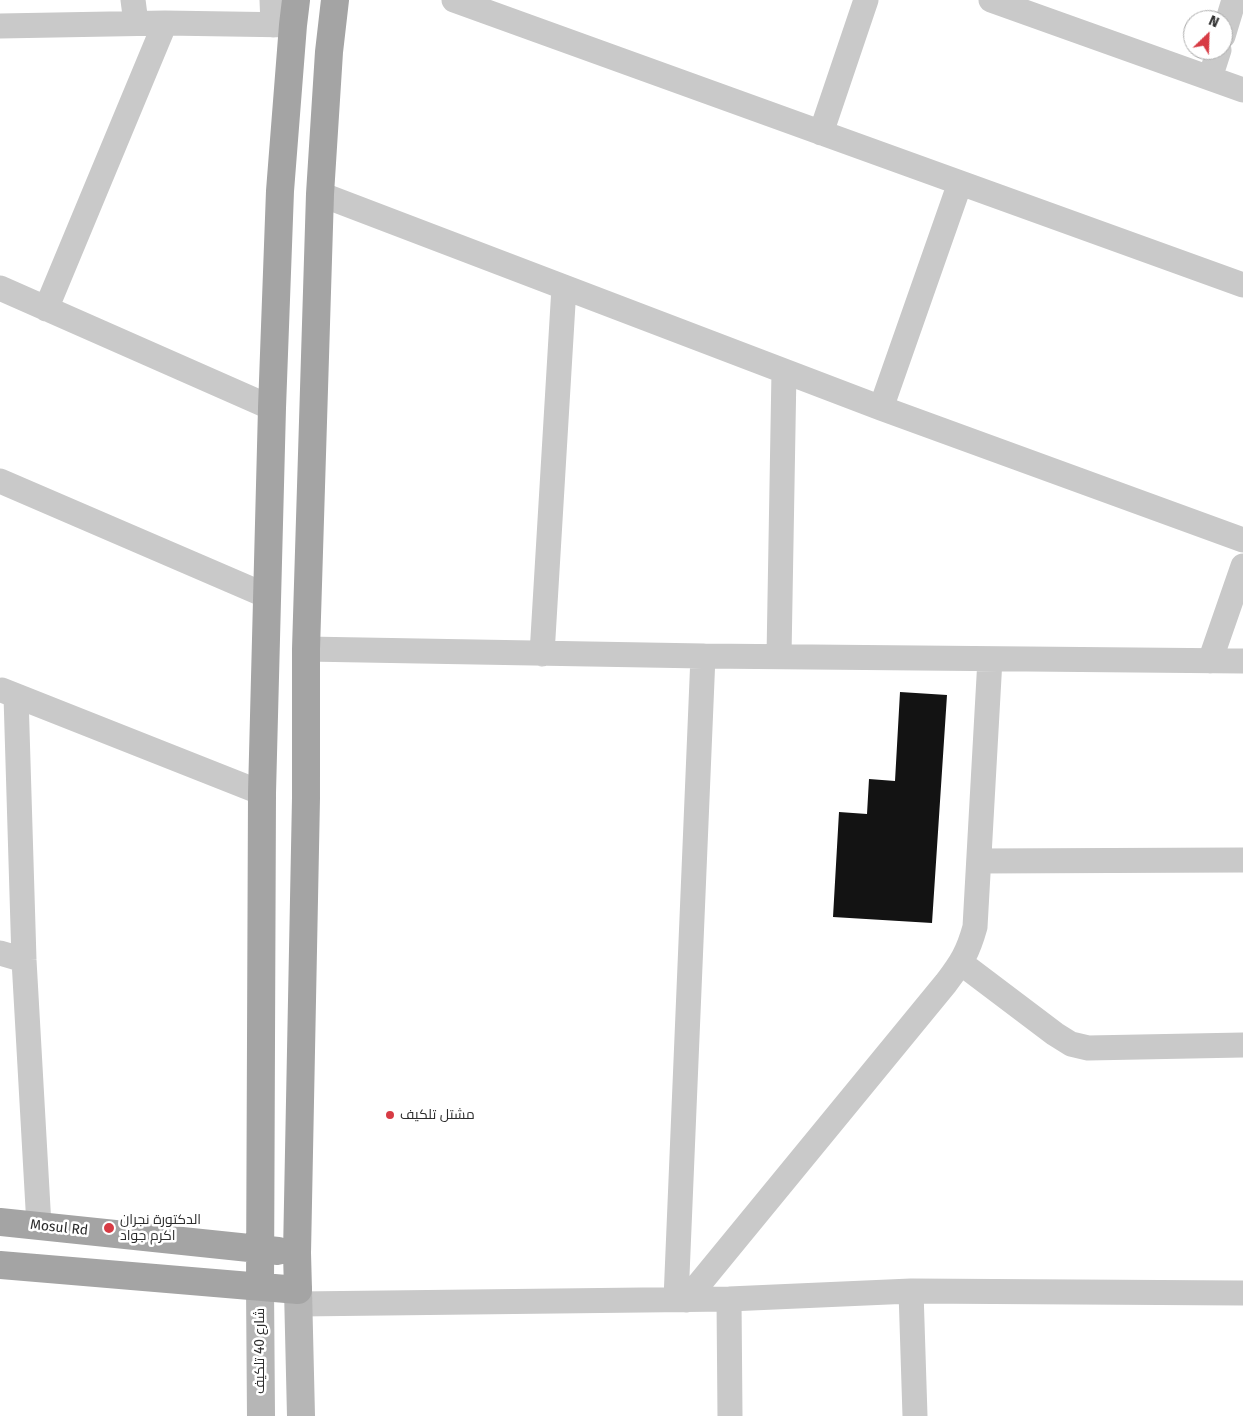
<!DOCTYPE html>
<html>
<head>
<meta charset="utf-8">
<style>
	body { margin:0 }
	#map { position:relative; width:1243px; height:1416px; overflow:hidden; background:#fff; font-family:"Fira Sans",sans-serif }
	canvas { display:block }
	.north { position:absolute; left:1183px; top:10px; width:50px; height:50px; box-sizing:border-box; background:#fff; border:1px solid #ababab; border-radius:50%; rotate:24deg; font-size:14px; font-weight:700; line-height:20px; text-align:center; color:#2c2c2c }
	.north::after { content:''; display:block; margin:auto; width:18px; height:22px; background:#d73b44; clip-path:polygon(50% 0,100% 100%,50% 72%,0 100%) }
</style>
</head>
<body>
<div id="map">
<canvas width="1243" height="1416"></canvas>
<div class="north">N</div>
</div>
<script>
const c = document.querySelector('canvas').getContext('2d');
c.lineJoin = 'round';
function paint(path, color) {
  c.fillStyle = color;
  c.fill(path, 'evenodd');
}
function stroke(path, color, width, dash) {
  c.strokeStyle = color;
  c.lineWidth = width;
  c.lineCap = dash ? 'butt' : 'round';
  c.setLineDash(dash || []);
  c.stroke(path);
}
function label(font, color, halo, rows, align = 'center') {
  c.font = font + ' "Fira Sans",Cairo,sans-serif';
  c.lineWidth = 5;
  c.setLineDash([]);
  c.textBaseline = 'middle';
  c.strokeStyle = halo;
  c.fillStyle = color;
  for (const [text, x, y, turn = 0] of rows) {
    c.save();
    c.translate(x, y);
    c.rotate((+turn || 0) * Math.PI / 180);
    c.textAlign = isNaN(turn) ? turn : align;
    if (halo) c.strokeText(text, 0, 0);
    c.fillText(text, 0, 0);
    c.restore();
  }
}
const building = new Path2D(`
	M900,692l47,3 -15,228 -99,-6 6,-105 28,2 2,-35 26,2z`);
const street = new Path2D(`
	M133,0l3,23
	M272,0l1,25
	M454,0l789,285
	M991,0l252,90
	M0,26l165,-3 128,2
	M1223,36l11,-36
	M1210,78l9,-28
	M821,133l45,-133
	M320,194l561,214 362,132
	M0,288l272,120
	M46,309l119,-286
	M881,408l79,-225
	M0,481l267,115
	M306,649l397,7 540,5
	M542,654l22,-367
	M779,656l5,-285
	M1210,661l33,-95
	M2,690l260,103
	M16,696l8,264 15,266
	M979,861l264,-1
	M0,953l24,7
	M961,963l94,71 16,10 17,4 155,-3
	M911,1291l4,125
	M676,1299l27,-643
	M729,1299l1,117
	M686,1300l260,-317c16,-21 22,-31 29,-56l15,-268
	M299,1304l430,-5 182,-8 332,2`);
const secondary = new Path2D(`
	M260,1287l1,129
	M298,1290l3,126`);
const primary = new Path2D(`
	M0,1222l278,29
	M0,1265l298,25 -1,-37 9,-455v-149l14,-455 9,-142 6,-52
	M260,1287l2,-494 10,-385 8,-217 13,-166 3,-25`);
const markers = [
	[390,1115,5,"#d73b44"],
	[109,1228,6,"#d73b44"]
];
const poiNames = [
	["مشتل تلكيف",400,1115],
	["الدكتورة نجران",120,1220],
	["اكرم جواد",120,1236]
];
const streetNames = [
	["Mosul Rd",59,1228,6],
	["شارع 40 تلكيف",260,1351,-90]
];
paint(building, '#131313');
stroke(street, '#c9c9c9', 25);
stroke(secondary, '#b6b6b6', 28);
stroke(primary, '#a4a4a4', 28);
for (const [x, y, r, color] of markers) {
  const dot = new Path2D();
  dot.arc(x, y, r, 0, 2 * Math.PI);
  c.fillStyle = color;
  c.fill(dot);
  stroke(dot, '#fff', 2);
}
label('14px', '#2c2c2c', '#fff', poiNames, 'left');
label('14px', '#2c2c2c', '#fff', streetNames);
</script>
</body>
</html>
